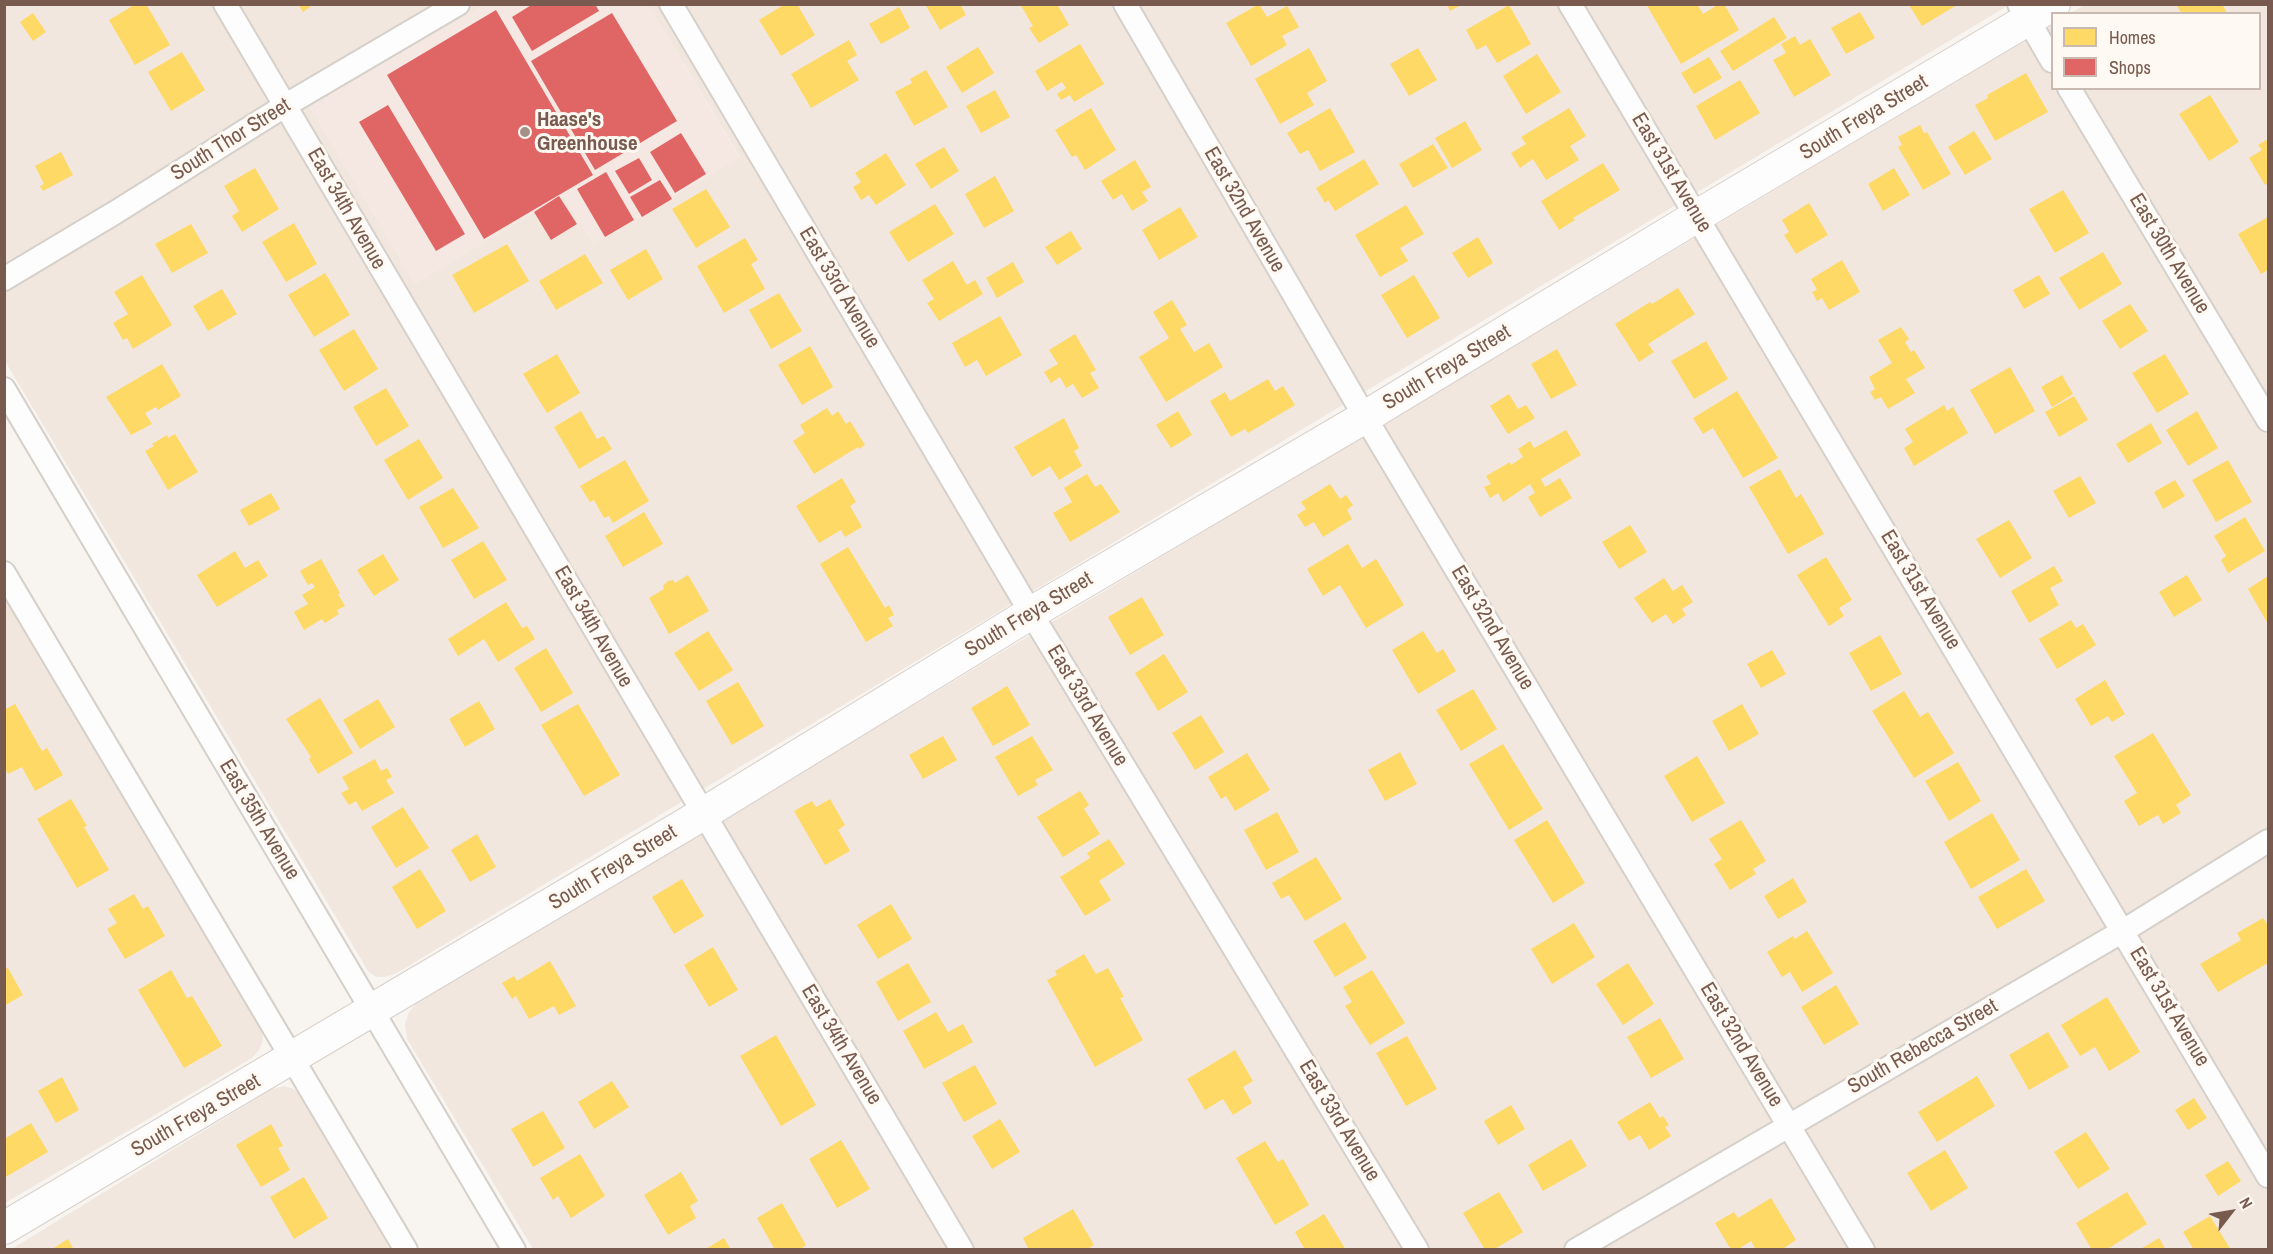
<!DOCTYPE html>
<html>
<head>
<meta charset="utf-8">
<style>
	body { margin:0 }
	#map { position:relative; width:2273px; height:1254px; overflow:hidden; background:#f8f4f0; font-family:"Archivo Narrow",sans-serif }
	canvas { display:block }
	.frame { position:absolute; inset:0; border:6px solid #785b4e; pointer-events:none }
	.legend { position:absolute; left:2051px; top:12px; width:210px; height:78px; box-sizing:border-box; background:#fff9f3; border:2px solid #c9bab1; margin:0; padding:8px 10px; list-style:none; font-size:18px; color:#785b4e }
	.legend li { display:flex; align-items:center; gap:12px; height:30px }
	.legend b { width:30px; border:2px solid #c9bab1 }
	.north { position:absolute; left:2201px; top:1182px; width:60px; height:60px; -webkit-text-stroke:4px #fff9f3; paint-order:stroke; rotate:59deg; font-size:16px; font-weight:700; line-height:24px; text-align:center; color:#785b4e }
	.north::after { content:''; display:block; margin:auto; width:21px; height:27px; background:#785b4e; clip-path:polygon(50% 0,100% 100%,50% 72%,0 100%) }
</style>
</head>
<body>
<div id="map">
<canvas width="2273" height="1254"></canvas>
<div class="frame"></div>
<ul class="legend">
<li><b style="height:16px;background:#ffd966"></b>Homes</li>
<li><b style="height:16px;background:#e06666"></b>Shops</li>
</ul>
<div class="north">N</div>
</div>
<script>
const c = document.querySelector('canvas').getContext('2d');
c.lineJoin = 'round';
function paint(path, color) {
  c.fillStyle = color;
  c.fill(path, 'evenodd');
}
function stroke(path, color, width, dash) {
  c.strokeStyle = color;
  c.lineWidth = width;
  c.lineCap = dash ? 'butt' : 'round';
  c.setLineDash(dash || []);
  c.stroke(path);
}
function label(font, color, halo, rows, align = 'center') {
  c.font = font + ' "Archivo Narrow",sans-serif';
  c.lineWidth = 6;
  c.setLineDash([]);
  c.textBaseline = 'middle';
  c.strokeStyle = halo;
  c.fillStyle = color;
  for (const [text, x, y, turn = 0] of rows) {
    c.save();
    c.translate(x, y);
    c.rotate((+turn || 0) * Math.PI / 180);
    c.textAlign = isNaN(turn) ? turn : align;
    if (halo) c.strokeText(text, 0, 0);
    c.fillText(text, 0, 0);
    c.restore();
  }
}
const residential = new Path2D(`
	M4,5h481l-175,102 105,176 148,-88 30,49 147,-87 -92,-152h1361l-1614,969 -11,3h-8l-8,-6 -363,-610z
	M2085,5h183v1244h-1735l-126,-210 -2,-15 4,-12 8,-10 1635,-978v64h208v-74l-190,-1z
	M4,596l253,424 5,11 1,9 -4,10 -7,8 -247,145z
	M284,1086l10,3 8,7 92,154h-384l262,-161z`);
const commercial = new Path2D(`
	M485,5h163l92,153 -147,87 -30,-50 -148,88 -105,-176z`);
const homes = new Path2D(`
	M136,4h10l24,41 -35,20 -26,-45z
	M298,4h16l-11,8z
	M785,4h12l18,31 -34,21 -22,-36z
	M925,4h35l6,11 -26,15z
	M1020,4h37l12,21 -30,18 -10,-15 4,-2z
	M1259,4l8,13 20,-11 12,21 -17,9 5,9 -36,21 -25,-43z
	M1447,4h16l-13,7z
	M1646,4l44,2 7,-2 6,10 16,-10h5l15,26 -58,34z
	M2180,4h42l5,9 -45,1 -5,-8z
	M1509,5l22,39 -34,19 -11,-18 -9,5 -11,-20z
	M1909,5h48l-35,21z
	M899,7l11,21 -29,16 -12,-20z
	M1860,12l15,26 -29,16 -15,-26z
	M33,13l13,19 -13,9 -13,-19z
	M1774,17l13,21 -54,33 -13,-20z
	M1795,36l5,9 10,-6 21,36 -37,22 -21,-37 13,-7 -5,-9z
	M849,40l8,15 -10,6 12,19 -48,28 -20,-34z
	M1080,44l24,40 -30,18 -4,-7 -9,5 -4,-6 9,-6 -4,-6 -15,9 -12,-20z
	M978,47l16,26 -32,20 -16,-26z
	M1309,48l18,33 -20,12 7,12 -34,19 -25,-45z
	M1418,48l19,32 -28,16 -19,-32z
	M182,52l23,38 -34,21 -23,-39z
	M1537,54l24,38 -35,22 -23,-38z
	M1709,57l13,21 -28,16 -13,-21z
	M926,70l22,37 -34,19 -19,-34 17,-9 -2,-4z
	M2026,73l22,39 -53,29 -20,-36 13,-7 -1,-3z
	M1740,80l20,33 -45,27 -19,-34z
	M995,90l15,27 -29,16 -15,-27z
	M2210,95l29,47 -30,19 -30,-47z
	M1091,108l25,42 -31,20 -9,-15 -4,2 -17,-27z
	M1330,108l25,44 -35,19 -12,-21 -8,4 -13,-21z
	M1569,108l17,28 -16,10 9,14 -33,20 -13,-21 -13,9 -9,-15 15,-9 -5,-7z
	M1465,121l17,29 -30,18 -17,-30z
	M1920,125l4,8 3,-1 24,42 -28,16 -25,-43 4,-2 -4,-8z
	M1974,131l18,28 -27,16 -17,-28z
	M2268,139v44l-3,2 -16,-27 13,-8 -4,-5z
	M1433,144l15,24 -35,20 -14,-24z
	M944,147l15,24 -28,18 -16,-25z
	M61,152l12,23 -30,16 -3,-5 4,-2 -9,-18z
	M886,153l20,32 -30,20 -7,-10 -8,5 -8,-13 8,-5 -6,-9z
	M1364,159l15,25 -44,27 -7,-11 -3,3 -9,-15z
	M1135,160l16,27 -9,5 6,9 -16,10 -10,-17 -9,6 -12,-19z
	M1603,163l17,27 -47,28 2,2 -16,10 -18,-29z
	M255,168l24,41 -37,23 -10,-16 7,-5 -15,-25z
	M1894,168l16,27 -27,16 -15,-27z
	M995,176l19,35 -30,17 -19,-34z
	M706,189l24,38 -34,21 -24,-39z
	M2063,190l26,43 -34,20 -26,-44z
	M1809,203l19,32 -32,19 -12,-19 5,-3 -7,-12z
	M935,204l19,30 -46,28 -19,-30z
	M1406,205l18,29 -24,14 8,13 -28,16 -25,-42z
	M1180,207l18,30 -39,23 -17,-30z
	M2268,217v53l-7,4 -23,-40z
	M294,223l23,41 -31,18 -24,-40z
	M191,224l17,29 -36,20 -17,-29z
	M1071,231l11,18 -25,16 -12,-18z
	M1478,237l15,26 -25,15 -16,-25z
	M745,238l13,22 -7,4 14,25 -41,24 -27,-47z
	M507,244l22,37 -55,32 -22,-38z
	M646,249l17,30 -35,21 -18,-30z
	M2103,252l19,32 -43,26 -20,-32z
	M585,254l18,29 -47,27 -17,-29z
	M1842,260l18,32 -31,18 -7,-12 -5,3 -5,-9 5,-2 -6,-11z
	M953,261l14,24 8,-5 8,14 -44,27 -12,-18 7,-4 -12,-19z
	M1013,262l11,20 -27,16 -11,-20z
	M325,273l25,42 -36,22 -26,-42z
	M142,275l30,50 -39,24 -6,-11 -4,2 -10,-17 15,-9 -14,-22z
	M1414,275l26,43 -33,20 -26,-43z
	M2039,275l11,19 -26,15 -11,-19z
	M1678,288l17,26 -47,30 6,8 -15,10 -24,-38 35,-22 2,2z
	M222,289l15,25 -29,17 -15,-25z
	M779,293l23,38 -31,18 -22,-39z
	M1172,300l15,25 -7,4 14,23 15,-9 14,24 -57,35 -27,-45 30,-19 -16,-26z
	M2130,304l18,27 -28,18 -18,-28z
	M1000,316l22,39 -36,21 -9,-16 -12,7 -13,-24z
	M1901,327l8,12 -4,3 6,10 3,-2 11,18 -19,11 9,14 -27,16 -7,-12 -6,3 -5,-8 5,-3 -6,-12 23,-14 -14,-23z
	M354,329l24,40 -34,22 -25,-41z
	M1075,334l21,36 -6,3 9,15 -17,10 -9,-14 -7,4 -6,-11 -9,6 -7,-11 14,-8 -9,-14z
	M1706,341l22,38 -34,20 -23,-38z
	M810,346l23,41 -31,18 -24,-40z
	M1557,349l20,36 -26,14 -20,-35z
	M557,354l23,39 -33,20 -24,-39z
	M2165,354l24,40 -32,19 -25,-40z
	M162,364l19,32 -23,14 -2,-3 -11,6 7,11 -21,11 -25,-38z
	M2010,367l25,44 -40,23 -25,-44z
	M2062,375l11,19 -21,13 -11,-20z
	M1268,379l7,12 8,-5 12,19 -47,28 -3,-4 -14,8 -21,-36 15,-9 5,9z
	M386,388l23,38 -33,20 -23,-39z
	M1737,391l41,67 -35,20 -30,-50 -10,6 -10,-16z
	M1509,394l9,15 8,-4 9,13 -27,16 -18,-28z
	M2074,396l14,24 -29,17 -14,-25z
	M1944,405l3,6 6,-4 15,26 -54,33 -10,-18 9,-6 -8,-13z
	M827,408l5,8 6,-5 8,13 4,-3 15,24 -6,4 -1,-2 -44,27 -21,-33 12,-8 -5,-8z
	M581,411l16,28 7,-3 8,13 -33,20 -25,-42z
	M1178,411l14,24 -21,13 -15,-23z
	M2197,411l21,37 -30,18 -22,-36z
	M1064,418l15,30 -5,3 8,15 -23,14 -9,-14 -18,11 -18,-30z
	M2151,423l11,20 -34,20 -12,-19z
	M1566,430l15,25 -40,24 4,8 15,-9 12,20 -32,19 -12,-20 7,-4 -5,-9 -27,18 -5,-9 -8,5 -6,-11 7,-3 -5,-8 24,-14 1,3 12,-8 -5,-8 12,-8 4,7z
	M175,434l23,38 -30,18 -23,-39 9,-5 -2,-2 15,-9 1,3z
	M419,439l24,39 -35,22 -24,-40z
	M625,460l24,41 -36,22 -4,-7 -5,2 -10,-18 -4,2 -10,-16z
	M2228,460l24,42 -36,20 -24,-42z
	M1780,469l16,29 5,-4 23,40 -36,20 -39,-67z
	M1087,474l8,13 6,-3 19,28 -50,30 -17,-29 19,-11 -8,-14z
	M2080,476l16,27 -27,15 -16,-27z
	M842,478l14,24 -6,4 12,21 -17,10 -4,-7 -22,13 -23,-37z
	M2175,480l10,16 -22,13 -9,-17z
	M1330,484l10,15 6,-4 7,10 -6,5 5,9 -29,18 -9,-15 -9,5 -8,-12 9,-6 -5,-7z
	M453,488l26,40 -36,20 -24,-41z
	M271,493l9,16 -31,17 -9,-16z
	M644,512l19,32 -40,23 -18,-31z
	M2245,517l20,34 -37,22 -7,-13 5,-4 -12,-20z
	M2009,520l23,38 -32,20 -24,-39z
	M1630,525l17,27 -28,17 -17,-27z
	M483,541l24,39 -33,19 -23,-39z
	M1348,544l14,24 14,-9 28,46 -38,23 -26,-43 -17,11 -16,-27z
	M848,547l37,61 4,-3 5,10 -6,3 5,8 -27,16 -46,-78z
	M235,551l10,17 13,-8 10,16 -51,31 -20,-32z
	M383,554l16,26 -25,16 -17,-26z
	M1826,557l26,43 -13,8 5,8 -15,10 -32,-51z
	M321,559l19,34 -2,1 7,12 -8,4 2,4 -14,9 -3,-4 -18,11 -10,-18 14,-8 -6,-9 13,-8 -3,-4 -4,2 -8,-14z
	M2054,566l9,15 -13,7 9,17 -30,18 -18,-32z
	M688,575l21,36 -40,23 -20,-36 15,-9 -1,-3 5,-5 5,-1 2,3z
	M2187,575l15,25 -28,17 -15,-25z
	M2268,576v48l-20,-35z
	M1664,578l9,13 9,-6 11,17 -11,7 4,6 -13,9 -7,-10 -14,9 -18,-25z
	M1142,597l22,38 -34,20 -22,-38z
	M506,602l16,26 5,-2 8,13 -37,23 -14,-23 -26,17 -10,-17z
	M2071,620l5,8 7,-4 13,21 -39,24 -18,-30z
	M708,631l25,39 -34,21 -25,-38z
	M1423,631l14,22 6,-4 13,22 -38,23 -26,-44z
	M1880,635l22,39 -31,17 -22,-38z
	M546,648l27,45 -32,19 -27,-44z
	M1772,650l14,24 -25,14 -14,-24z
	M1164,654l24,38 -30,19 -23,-38z
	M2105,680l20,34 -13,8 -4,-6 -17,10 -16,-27z
	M738,682l26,44 -32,19 -26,-44z
	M1007,686l23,39 -37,21 -22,-38z
	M1473,689l24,40 -36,22 -25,-41z
	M1904,691l16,26 8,-5 26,41 -40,25 -42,-67z
	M320,698l33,55 -35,21 -9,-15 2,-2 -25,-38z
	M378,699l17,28 -35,22 -17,-29z
	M479,701l16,28 -30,18 -16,-28z
	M15,704l27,47 5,-3 16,27 -28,16 -13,-24 -14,7 -4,-7v-57z
	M578,704l42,71 -36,21 -43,-71z
	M1742,704l17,30 -30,17 -17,-30z
	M1201,715l23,37 -29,18 -23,-37z
	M2153,733l38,62 -15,10 5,8 -18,11 -5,-9 -19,11 -15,-25 13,-8 -23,-37z
	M943,736l14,24 -34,19 -14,-24z
	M1032,736l21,34 -18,10 3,5 -20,11 -23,-39z
	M1503,744l40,65 -34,21 -40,-66z
	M1400,752l17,32 -32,17 -17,-31z
	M1247,753l23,37 -35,21 -9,-15 -5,3 -13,-22z
	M1697,756l28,47 -33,19 -28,-46z
	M375,759l6,12 6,-3 5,9 -6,3 8,13 -32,18 -6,-10 -7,4 -8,-12 8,-4 -7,-12z
	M1958,762l23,39 -32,20 -24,-40z
	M1080,791l9,14 -5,4 16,25 -37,23 -26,-40z
	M71,799l16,27 -3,1 25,43 -32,18 -40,-69z
	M830,799l15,26 -7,5 12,21 -25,14 -31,-54 18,-10 4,6z
	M403,807l26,41 -33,20 -25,-41z
	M1277,812l22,40 -33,18 -22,-40z
	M1992,813l28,47 -49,29 -27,-47z
	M1547,820l38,63 -32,20 -39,-63z
	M1741,820l25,41 -13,8 3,5 -26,16 -16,-26 8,-5 -13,-20z
	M477,834l19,33 -26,15 -19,-32z
	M1109,839l16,25 -26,17 12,19 -26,16 -25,-39 30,-19 -3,-5z
	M1316,857l26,42 -37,22 -16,-26 -8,4 -9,-16z
	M420,869l26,42 -29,18 -25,-42z
	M2026,869l19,32 -48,28 -19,-32z
	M1793,878l14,24 -29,17 -14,-23z
	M682,879l22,37 -30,18 -22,-37z
	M134,894l9,15 5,-3 17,30 -40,23 -18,-30 10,-6 -9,-14z
	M891,904l21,35 -34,20 -21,-34z
	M2263,918l5,7v38l-50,29 -18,-28 41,-24 -4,-7z
	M1345,922l22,36 -32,19 -22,-36z
	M1574,923l21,34 -43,27 -21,-35z
	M1807,931l26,42 -31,19 -12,-20 -8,5 -15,-25 26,-16 2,3z
	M713,947l25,43 -29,17 -25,-42z
	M1084,954l12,20 12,-6 16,29 -4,1 23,42 -48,27 -48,-87 10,-5 -2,-4z
	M550,961l26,45 -17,9 -5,-9 -25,13 -13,-23 -4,3 -10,-16 12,-7 3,5z
	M908,963l23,39 -33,19 -22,-39z
	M1628,963l26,41 -31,21 -27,-41z
	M8,968l15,27 -19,11v-37z
	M171,970l16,28 5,-2 30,50 -38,22 -46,-78z
	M1372,970l33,53 -35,22 -25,-39 7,-4 -9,-15z
	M1836,985l23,39 -35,21 -23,-38z
	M2107,997l33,55 -31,19 -14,-24 -15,9 -19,-31z
	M936,1012l12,20 15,-8 10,18 -49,27 -21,-38z
	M1660,1018l24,41 -33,19 -24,-41z
	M2048,1032l21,35 -40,23 -20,-35z
	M776,1035l40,70 -35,21 -41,-70z
	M1407,1036l30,53 -31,17 -30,-53z
	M1235,1050l18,31 -10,6 9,16 -19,12 -10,-16 -18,11 -18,-31z
	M975,1065l22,39 -33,18 -22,-39z
	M1977,1076l18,30 -58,36 -19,-30z
	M62,1077l17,33 -23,13 -18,-32z
	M612,1081l17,26 -35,22 -16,-27z
	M2194,1098l13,20 -19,12 -13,-20z
	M1650,1102l10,16 3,-2 6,9 -4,2 6,9 -22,14 -9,-15 -11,6 -12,-19z
	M1511,1105l14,24 -27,16 -14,-24z
	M543,1111l22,37 -32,19 -22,-38z
	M1000,1119l20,33 -28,17 -20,-33z
	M31,1123l17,29 -44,26v-39z
	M271,1124l12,22 -5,2 12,22 -29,17 -25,-42z
	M2086,1132l24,37 -32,20 -24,-37z
	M1571,1139l16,27 -44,25 -15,-26z
	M841,1140l29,49 -33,19 -28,-49z
	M1265,1141l13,21 5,-3 26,46 -34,20 -39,-67z
	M1945,1150l23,38 -37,23 -24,-38z
	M580,1154l25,42 -34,22 -13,-22 -5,4 -13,-22z
	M2228,1161l13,20 -23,15 -13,-21z
	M681,1172l17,29 -8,5 6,12 -28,17 -24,-40z
	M304,1177l24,41 -34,21 -24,-42z
	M1499,1192l24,40 -30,18h-8l-22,-37z
	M2127,1192l20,32 -41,26h-14l-16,-27z
	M1771,1198l25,42 -15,10h-25l-5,-9 -14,9h-6l-16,-27 19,-11 4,6z
	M782,1203l24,42 -7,5h-24l-18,-32z
	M1073,1209l21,36 -8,5h-57l-6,-12z
	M1324,1214l22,36h-41l-10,-18z
	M2210,1216l21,34h-37l-11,-18z
	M724,1238l7,12h-27z
	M2159,1238l7,12h-27z
	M68,1239l6,11h-23z`);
const shops = new Path2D(`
	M533,4h62l4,7 -67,40 -20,-34z
	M496,10l97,165 -109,64 -97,-164z
	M612,13l65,108 -82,49 -64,-109z
	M388,105l77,129 -29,17 -77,-129z
	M681,133l25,41 -31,19 -25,-41z
	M639,158l13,22 -23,14 -14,-23z
	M606,172l28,48 -29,17 -28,-48z
	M660,180l12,19 -30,18 -12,-20z
	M559,196l18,28 -26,16 -17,-28z`);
const street = new Path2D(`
	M225,4l737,1246
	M671,4l360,609 386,637
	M1125,4l240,413 498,833
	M1570,4l698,1172
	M2019,4l33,57
	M2069,88l199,332
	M4,279l112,-67 170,-107 172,-101
	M4,389l510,861
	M4,573l402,677
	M1576,1250l547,-319 145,-90`);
const secondary = new Path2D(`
	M4,1228l699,-414 328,-201 334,-196 332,-201 357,-212`);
const markers = [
	[525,132,6,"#a59187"]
];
const streetNames = [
	["South Freya Street",1864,118,-31],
	["South Thor Street",231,140,-32],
	["East 31st Avenue",1671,173,59],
	["East 34th Avenue",346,209,60],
	["East 32nd Avenue",1244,210,60],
	["East 30th Avenue",2169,254,59],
	["East 33rd Avenue",839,288,59],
	["South Freya Street",1447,368,-31],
	["East 31st Avenue",1920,590,59],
	["South Freya Street",1029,615,-31],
	["East 34th Avenue",593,627,60],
	["East 32nd Avenue",1492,628,59],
	["East 33rd Avenue",1087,706,59],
	["East 35th Avenue",259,820,59],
	["South Freya Street",613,868,-31],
	["East 31st Avenue",2169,1007,59],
	["East 34th Avenue",841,1045,59],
	["East 32nd Avenue",1741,1045,59],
	["South Rebecca Street",1923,1047,-30],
	["South Freya Street",196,1116,-30],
	["East 33rd Avenue",1339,1121,59]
];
const poiNames = [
	["Haase's",537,120],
	["Greenhouse",537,144]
];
paint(residential, '#f1e7de');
paint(commercial, '#f5e7e1');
paint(homes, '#ffd966');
paint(shops, '#e06666');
stroke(street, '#d6d0ca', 26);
stroke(secondary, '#d8d0cb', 34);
stroke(street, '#fefdfd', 22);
stroke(secondary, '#fefdfd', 32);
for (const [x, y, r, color] of markers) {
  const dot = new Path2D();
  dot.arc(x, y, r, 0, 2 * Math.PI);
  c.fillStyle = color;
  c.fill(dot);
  stroke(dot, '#fff9f3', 2);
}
label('21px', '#785b4e', '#fff9f3', streetNames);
label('bold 21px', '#785b4e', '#fff9f3', poiNames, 'left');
</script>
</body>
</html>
